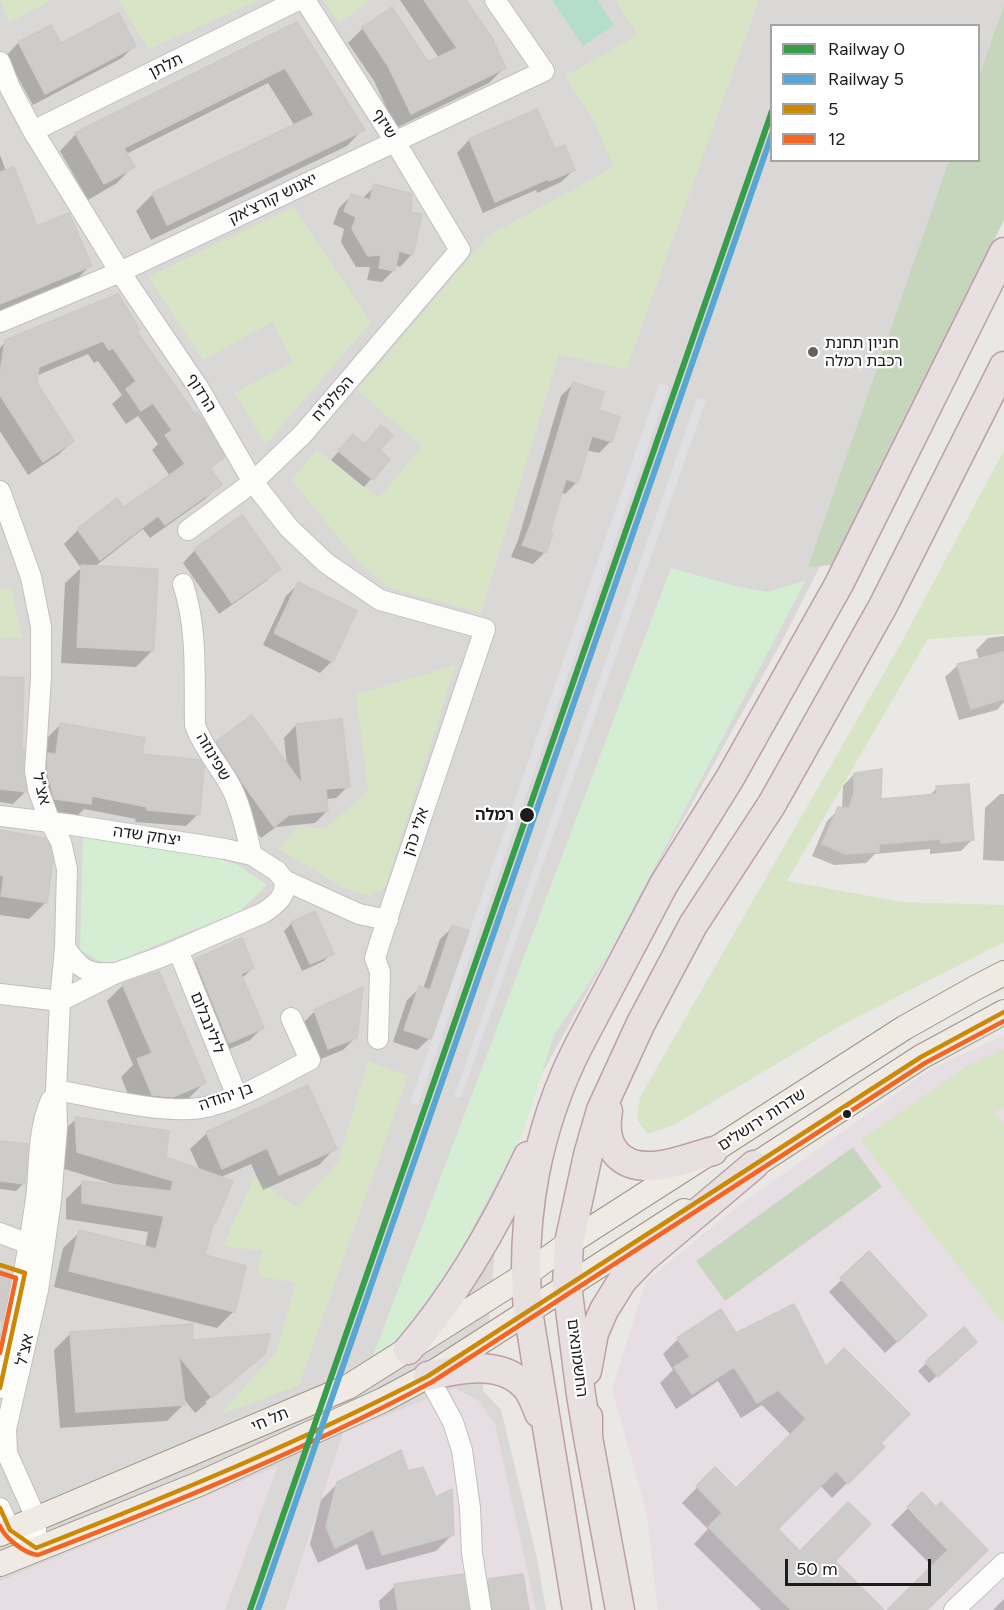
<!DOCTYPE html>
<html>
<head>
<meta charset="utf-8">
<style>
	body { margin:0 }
	#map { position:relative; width:1004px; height:1610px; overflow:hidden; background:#eae8e4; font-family:Figtree,sans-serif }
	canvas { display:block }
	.legend { position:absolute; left:770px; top:24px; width:210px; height:138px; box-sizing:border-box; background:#fff; border:2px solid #a4a4a4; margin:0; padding:8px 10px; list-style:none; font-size:18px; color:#1c1c1c }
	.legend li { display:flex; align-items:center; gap:12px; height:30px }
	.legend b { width:30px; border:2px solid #a4a4a4 }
	.scale { position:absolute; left:785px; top:1559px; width:146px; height:27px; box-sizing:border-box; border:3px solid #1c1c1c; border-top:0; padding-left:8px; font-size:18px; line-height:21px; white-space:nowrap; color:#1c1c1c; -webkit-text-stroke:4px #fff; paint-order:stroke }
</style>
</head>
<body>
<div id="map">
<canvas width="1004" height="1610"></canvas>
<ul class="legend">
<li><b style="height:8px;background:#389d48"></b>Railway 0</li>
<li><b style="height:8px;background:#57a6d3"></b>Railway 5</li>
<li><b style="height:8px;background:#cb8a06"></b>5</li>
<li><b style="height:8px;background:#f26522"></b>12</li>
</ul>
<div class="scale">50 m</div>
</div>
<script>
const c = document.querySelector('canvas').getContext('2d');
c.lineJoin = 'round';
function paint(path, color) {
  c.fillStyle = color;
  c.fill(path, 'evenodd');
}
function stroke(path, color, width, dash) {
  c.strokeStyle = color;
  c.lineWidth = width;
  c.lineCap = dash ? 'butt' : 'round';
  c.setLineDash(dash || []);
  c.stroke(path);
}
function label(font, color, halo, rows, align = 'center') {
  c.font = font + ' Figtree,"Noto Sans Hebrew",sans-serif';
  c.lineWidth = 4.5;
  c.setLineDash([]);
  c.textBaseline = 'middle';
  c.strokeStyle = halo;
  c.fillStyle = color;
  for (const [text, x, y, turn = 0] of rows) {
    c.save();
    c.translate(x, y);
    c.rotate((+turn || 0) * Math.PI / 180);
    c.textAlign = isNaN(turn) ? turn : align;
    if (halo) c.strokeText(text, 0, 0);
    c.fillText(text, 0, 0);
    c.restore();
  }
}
const residential = new Path2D(`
	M0,0h1004v204l-222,437 -278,501 -21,249 18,19 36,148 9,52h-546zM772,26h206v134h-206z`);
const industrial = new Path2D(`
	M1004,1035v575h-346l-12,-100 -34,-121 34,-108 87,-71 196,-140z
	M454,1388l24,12 17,24 41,186h-251l58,-177z
	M278,1466l-53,144h-225v-29z`);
const grass = new Path2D(`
	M0,0h51l-42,23z
	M118,0h141l-110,49z
	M323,0h48l-32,23z
	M615,0h144l-133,370 -67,-16 -78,259 -93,-26 -29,-24 -67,-83 25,-30 62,48 43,-52 -65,-56 131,-154 126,-69 -21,-48 -28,-43 73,-41z
	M293,207l78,115 -105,122 -32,-51 59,-31 -21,-40 -69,38 -55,-83z
	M1004,450v184l-76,5 -141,242 115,21 102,3v37l-164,84 -166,99 -26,9 -11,-14 3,-23 260,-452z
	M11,588l11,49 -22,1v-48z
	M456,665l-71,222 -15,9 -24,-7 -67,-40 19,-23 27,3 43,-38 -12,-97z
	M1004,1049v58l-9,5 9,13v200l-144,-185 110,-76z
	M368,1061l40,15 -109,309 -79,30 57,-65 19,-67 -38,-7 4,-25 -39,-5 31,-68 43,29 41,-45z`);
const forest = new Path2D(`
	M1004,6v214l-172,345 -24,2 141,-406 29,-1 1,-84z
	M853,1147l29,40 -157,114 -29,-40z`);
const park = new Path2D(`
	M671,568l68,19 30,5 37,-12 -195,370 -57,85 -31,97 -63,120 -38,61 -20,23 -29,20z
	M83,836l102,13 51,15 31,21 -27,26 -133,54 -27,-15z`);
const pitch = new Path2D(`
	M552,0h45l17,25 -31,21z`);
const parking = new Path2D(`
	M879,0h116l-16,46 -1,-20 -108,-1z
	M822,161h117l-139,399 -14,10 -25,6 -75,-32z
	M532,552l39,13 -136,413 -39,-13z
	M103,993l31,101 -62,-5 3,-81z
	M0,1005l51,7 -6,119 -45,-7z`);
const plaza = new Path2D(`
	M659,384l10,2 -251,719 -8,-2z
	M697,398l9,2 -245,698 -7,-1z`);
const shadow = new Path2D(`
	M400,0h64l40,68 -15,15 -93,45 -22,-47 -26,-38 15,-15 29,-19 35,54 12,-5z
	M297,24l66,105 -16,17 -196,94 -15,-29 17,-17 142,-68 -27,-43 -142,71 7,12 -16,17 -29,17 -28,-49 16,-17z
	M50,27l10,18 74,1 -12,12 -89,47 -27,-49 12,-13z
	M537,111l17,40 20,19 -13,12 -24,11 -1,-3 -53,23 -26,-60 12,-13z
	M0,155l6,16 31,57 53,38 -15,15 -75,31z
	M375,186l34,27 3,41 -12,13 -5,-2 -1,5 -12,12 -15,-2 3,-13h-14l-15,-25 3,-13 -11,-5 6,-16 12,-12 11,3z
	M136,333l87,124 -14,13 11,15 -15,14 -55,39 -7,-9 -50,39 60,82 -17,17 -75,-4 4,-80 16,-15 -17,-24 14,-14 39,-30 7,9 46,-33 -18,-26 6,-6 -20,-28 -12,8 -14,-20 10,-9 -24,-34 -4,2 -6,-9 -52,22 -1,7 38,58 -15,14 -30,20 -28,-44v-83l6,-7z
	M573,384l24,27 14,30 -12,12 -13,-3 -9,32 -12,12 -5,-2 -15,60 -12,12 -22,-7 7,-17 43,-144z
	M345,444l20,1 13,5 10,9 -24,28 -33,-27z
	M195,550l84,19 -13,12 -47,33 -36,-51z
	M298,584l34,77 -12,12 -57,-28 23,-49z
	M1004,636v66l-7,8 -38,10 -14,-43 13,-12 21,-5 -3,-10 12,-12z
	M0,678l25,114 -12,12 -13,-2z
	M61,724l79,32 58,58 -12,12 -51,-4 1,-3 -52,-10 -6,6 -36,-5 6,-73z
	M296,725l52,61 -12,12 -10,1 1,12 -12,12 -39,4 -15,11 -30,-40 -26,-43 12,-13 70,23 -3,-27z
	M854,774l25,26 50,-4 8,-8 35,52 -11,11 -31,3v-5l-55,5 -9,9 -32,2 -22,-9 15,-35 12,-12h3l1,-23z
	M1000,794h4v67l-21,-1 2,-52z
	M0,831l45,72 -16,16 -29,-4z
	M292,923l40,30 -8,8 -22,10 -18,-40z
	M453,927l-23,111 -13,12 -24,-8 14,-42 13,-12 3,1 17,-50z
	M241,940l12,28 -12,11 22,48 -13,13 -34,15 -33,-82 13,-12z
	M123,985l81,98 -16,16 -53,12 -14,-34 12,-12 -26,-64z
	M315,1011l41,26 -13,13 -27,11 -14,-37z
	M76,1119l88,39 36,13 -10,-22 17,-16 128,15 -16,17 -56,25 -12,-26 -32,14 -16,79 31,54 -17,17 -163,-41 9,-39 17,-16 65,16 3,-16 -82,-13v-20l16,-16 35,2 -56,-17 -2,-33z
	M0,1142l24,41 -8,8 -16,-2z
	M869,1253l44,74 -28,26 -56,-61z
	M964,1329l3,20 -38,34 -11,-12z
	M71,1333l119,8 73,12 -13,14v-2l-45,37 2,1 -12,10 -12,-15 1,6 -17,17 -107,7 -6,-78z
	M736,1335l89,34 58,78 -51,51 -12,-13 -44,44 24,24 32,8 50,49h-121l-67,-66 14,-15 -26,-26 33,-34 21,21 55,-55 -29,-30 -21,13 -23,-37 -42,28 -16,-26 13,-13 -10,-16 15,-15z
	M407,1473l46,61 -17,17 -70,19 -9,-26 -39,19 -8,-19 11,-44 17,-17z
	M922,1494l14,15 50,41 -61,60h-36l44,-43 -42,-42z
	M489,1581l38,29h-52l-2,-14z
	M395,1586l72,24h-87l-1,-9z
	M1004,1599v11h-11z`);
const building = new Path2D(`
	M424,0h42l26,38 14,30 -95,46 -23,-48 -26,-39 30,-20 36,55 29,-14z
	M119,13l17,33 -91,48 -27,-52 33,-17 10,18z
	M297,22l68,108 -198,95 -15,-32 162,-78 -29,-47 -161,80 11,19 -31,17 -29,-51z
	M537,109l18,40 10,-4 10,25 -26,11 -1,-2 -53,23 -26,-63z
	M14,167l23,59 32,-13 23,53 -92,38v-132z
	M374,184l38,10 -1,18 11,2 -9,41 -14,-4 -4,20 -16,-3 2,-13 -13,1 -16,-27 4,-12 -12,-6 7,-17 19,6z
	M118,294l22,36 -3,2 58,82 2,-2 12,17 16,28 -15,11 12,17 -57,40 -7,-9 -58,44 -23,-31 40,-31 7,9 61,-43 -20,-29 7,-5 -19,-27 -12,8 -15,-22 10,-8 -23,-33 -4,2 -6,-9 -64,26 -2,16 37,58 -31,21 -43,-67v-22l5,-33z
	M573,382l31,10 -5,18 21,7 -8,25 -20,-6 -14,47 -12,-4 -16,54 3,1 -7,19 -24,-8 8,-19z
	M381,425l12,10 -13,15 10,9 -17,21 -35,-29 15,-17 12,10z
	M242,515l39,54 -49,34 -38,-54z
	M81,565l77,4 -4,82 -77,-4z
	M298,582l59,29 -24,51 -59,-29z
	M1004,652v47l-33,10 -14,-45z
	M0,677l24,1 -2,72h2l-1,22 4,20 -27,-3z
	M252,715l50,69 -6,-60 46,-5 8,68 -24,2 2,22 -39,4 -15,12 -30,-42 -28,-44z
	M60,723l85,15 -3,16 58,6 4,7 -4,48 -53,-5v-3l-55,-11 -1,8 -37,-5 -7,-30 1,-16 8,1z
	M882,769l-1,30 56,-5 -1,-8 33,-2 5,56 -33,3v-4l-62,5v8l-33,2 -24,-10 16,-37 11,1 5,-15v-20z
	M0,830l45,8 5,8 3,15 -6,42 -46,-7 3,-20 -4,-1z
	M315,911l19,43 -24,10 -19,-42z
	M452,925l17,6 -38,108 -27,-9 15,-44 11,4z
	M242,938l12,30 -13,6 23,54 -35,15 -34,-84z
	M159,971l47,112 -33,14 -21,-2 -15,-36 15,-6 -30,-69z
	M363,987l-6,51 -29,11 -14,-39z
	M308,1085l29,64 -58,26 -12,-27 -45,21 -16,-37z
	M75,1117l94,14 -3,26 67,24 -18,43h-2l-8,31 41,11 -11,46 -166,-41 10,-41 77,19 8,-33 -82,-13v-22l89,10 2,-10 -96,-29z
	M0,1141l28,3 -3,40 -25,-3z
	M869,1251l58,64 -29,27 -58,-64z
	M0,1270l11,5 -9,46h-2z
	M794,1304l32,63 18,-19 66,66 -29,29 4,4 -37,37 -12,-13 -58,58 22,22 48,-49 23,22 -36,37 49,49h-93l-83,-83 14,-14 -26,-27 19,-19 21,21 70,-69 -28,-29 -21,13 -23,-36 -42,27 -18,-27 16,-10 -13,-19 44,-29 15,24z
	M193,1324l-1,16 78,-6 -5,20 -53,44 -33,-42 6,49 -109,7 -6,-80z
	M964,1327l13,15 -39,35 -13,-15z
	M401,1450l7,21 15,-4 13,30 16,-8 2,46 -72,20 -9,-26 -38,19 -9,-21 11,-45z
	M922,1492l14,15 5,-5 47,48 -61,60h-40l61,-60 -41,-43z
	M463,1574l6,36h-71l-4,-26z
	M523,1574l6,36h-36l-5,-31z`);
const minor = new Path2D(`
	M0,62l10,26 23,43 87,141 78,115 55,95 36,46 37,35 54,37 105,29 -93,275 -17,54 5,14 -2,67
	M33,131l265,-131
	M0,322l120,-50 424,-201 -49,-71
	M0,491l31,86 10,50v50l-6,93 3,19 12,33 11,20 6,27 -2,79 -5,53 -4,89 1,38 -6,72 -13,90 -32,139 1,24 29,65v30
	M188,530l65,-48 50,-48 157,-184 -66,-110 -89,-140
	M183,584c15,46 11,93 12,141 8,23 25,41 36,62 11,21 15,46 21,68
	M0,816l66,8 159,25 27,6 25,16 7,9 75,34 29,6
	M65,948c15,20 21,27 47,25
	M178,950l59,146
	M0,994l60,7
	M60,1001l56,-28 45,-16 102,-44c12,-8 25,-17 21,-33
	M56,1090c41,7 105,24 145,18 38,-7 75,-31 109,-48l-19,-42
	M0,1233l29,11 9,7
	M428,1376l25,46 9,28 8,58 2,45 9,57
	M0,1388c14,-63 27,-125 36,-189 4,-32 1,-68 15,-99
	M0,1508l10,22 12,8
	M954,1610l50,-47`);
const major = new Path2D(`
	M738,1176l183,-119 83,-45
	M0,1534l348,-147 177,-112 44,-32 335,-215 71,-40 29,-15
	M0,1564l199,-80 184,-84 45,-24 256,-165`);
const highway = new Path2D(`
	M608,1111c-6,33 9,57 45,55 20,-1 41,-10 60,-15
	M408,1350c49,-57 88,-125 120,-194
	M587,1371l7,-38 10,-23 18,-29 21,-22 111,-94
	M428,1376c31,-7 70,-16 95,8 7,6 13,21 16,29
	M588,1417v20l32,173
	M588,1437l-7,-42 -14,-110 2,-42 19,-88 13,-45 40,-87 52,-98 79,-121 111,-198 121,-240
	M577,1610l-49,-299c-8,-92 9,-184 51,-266l85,-161 66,-106 109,-194 165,-332`);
const bus1 = new Path2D(`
	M0,1265l25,8 -25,115
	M0,1508l10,22 26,18c133,-52 265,-106 392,-172l493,-319 83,-45`);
const bus2 = new Path2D(`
	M0,1273l16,5 -16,75
	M0,1526c5,12 25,28 38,29 134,-51 267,-105 394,-173l493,-319 79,-42`);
const rail1 = new Path2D(`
	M250,1610l522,-1499`);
const rail2 = new Path2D(`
	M258,1610l514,-1476`);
const markers = [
	[813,352,6,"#646362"],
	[527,815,8,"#1c1c1c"],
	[847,1114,5,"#1c1c1c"]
];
const streetNames = [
	["תלתן",166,66,-26],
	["שיזף",384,124,58],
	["יאנוש קורצ'אק",273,199,-26],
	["הרדוף",201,393,58],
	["הפלמ\"ח",333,399,-49],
	["שפינוזה",213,757,60],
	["אצ\"ל",41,789,76],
	["אלי כהן",416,832,-71],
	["יצחק שדה",147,836,8],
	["לילינבלום",207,1023,68],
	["בן יהודה",226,1097,-19],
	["שדרות ירושלים",762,1120,-33],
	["אצ\"ל",25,1350,-77],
	["החשמונאים",577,1358,83],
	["תל חי",270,1420,-23]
];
const poiNames = [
	["חניון תחנת",825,343],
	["רכבת רמלה",825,361]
];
const stopNames = [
	["רמלה",514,815]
];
paint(residential, '#d9d8d6');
paint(industrial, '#e7dee3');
paint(grass, '#d7e5c6');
paint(forest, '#c6d6bc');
paint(park, '#d5eed3');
paint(pitch, '#b4ddca');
paint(parking, '#dad9d8');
paint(plaza, '#e0dfe3');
paint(shadow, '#0003');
paint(building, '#ceccca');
stroke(building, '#cdc9c6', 1.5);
stroke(minor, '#c1c0bf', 22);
stroke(major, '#9e9484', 26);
stroke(highway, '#bc9fa8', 31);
stroke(minor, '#fcfcfb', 20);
stroke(major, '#efeae4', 24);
stroke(highway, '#e7dfe0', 28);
stroke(bus1, '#cb8a06', 4.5);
stroke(bus2, '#f26522', 4.5);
stroke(rail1, '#389d48', 6);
stroke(rail2, '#57a6d3', 6);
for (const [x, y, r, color] of markers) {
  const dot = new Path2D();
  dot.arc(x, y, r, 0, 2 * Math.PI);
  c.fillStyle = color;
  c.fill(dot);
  stroke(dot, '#fff', 2);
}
label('16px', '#1c1c1c', '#fff', streetNames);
label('16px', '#1c1c1c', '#fff', poiNames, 'left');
label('bold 16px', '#1c1c1c', '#fff', stopNames, 'right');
</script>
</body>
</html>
